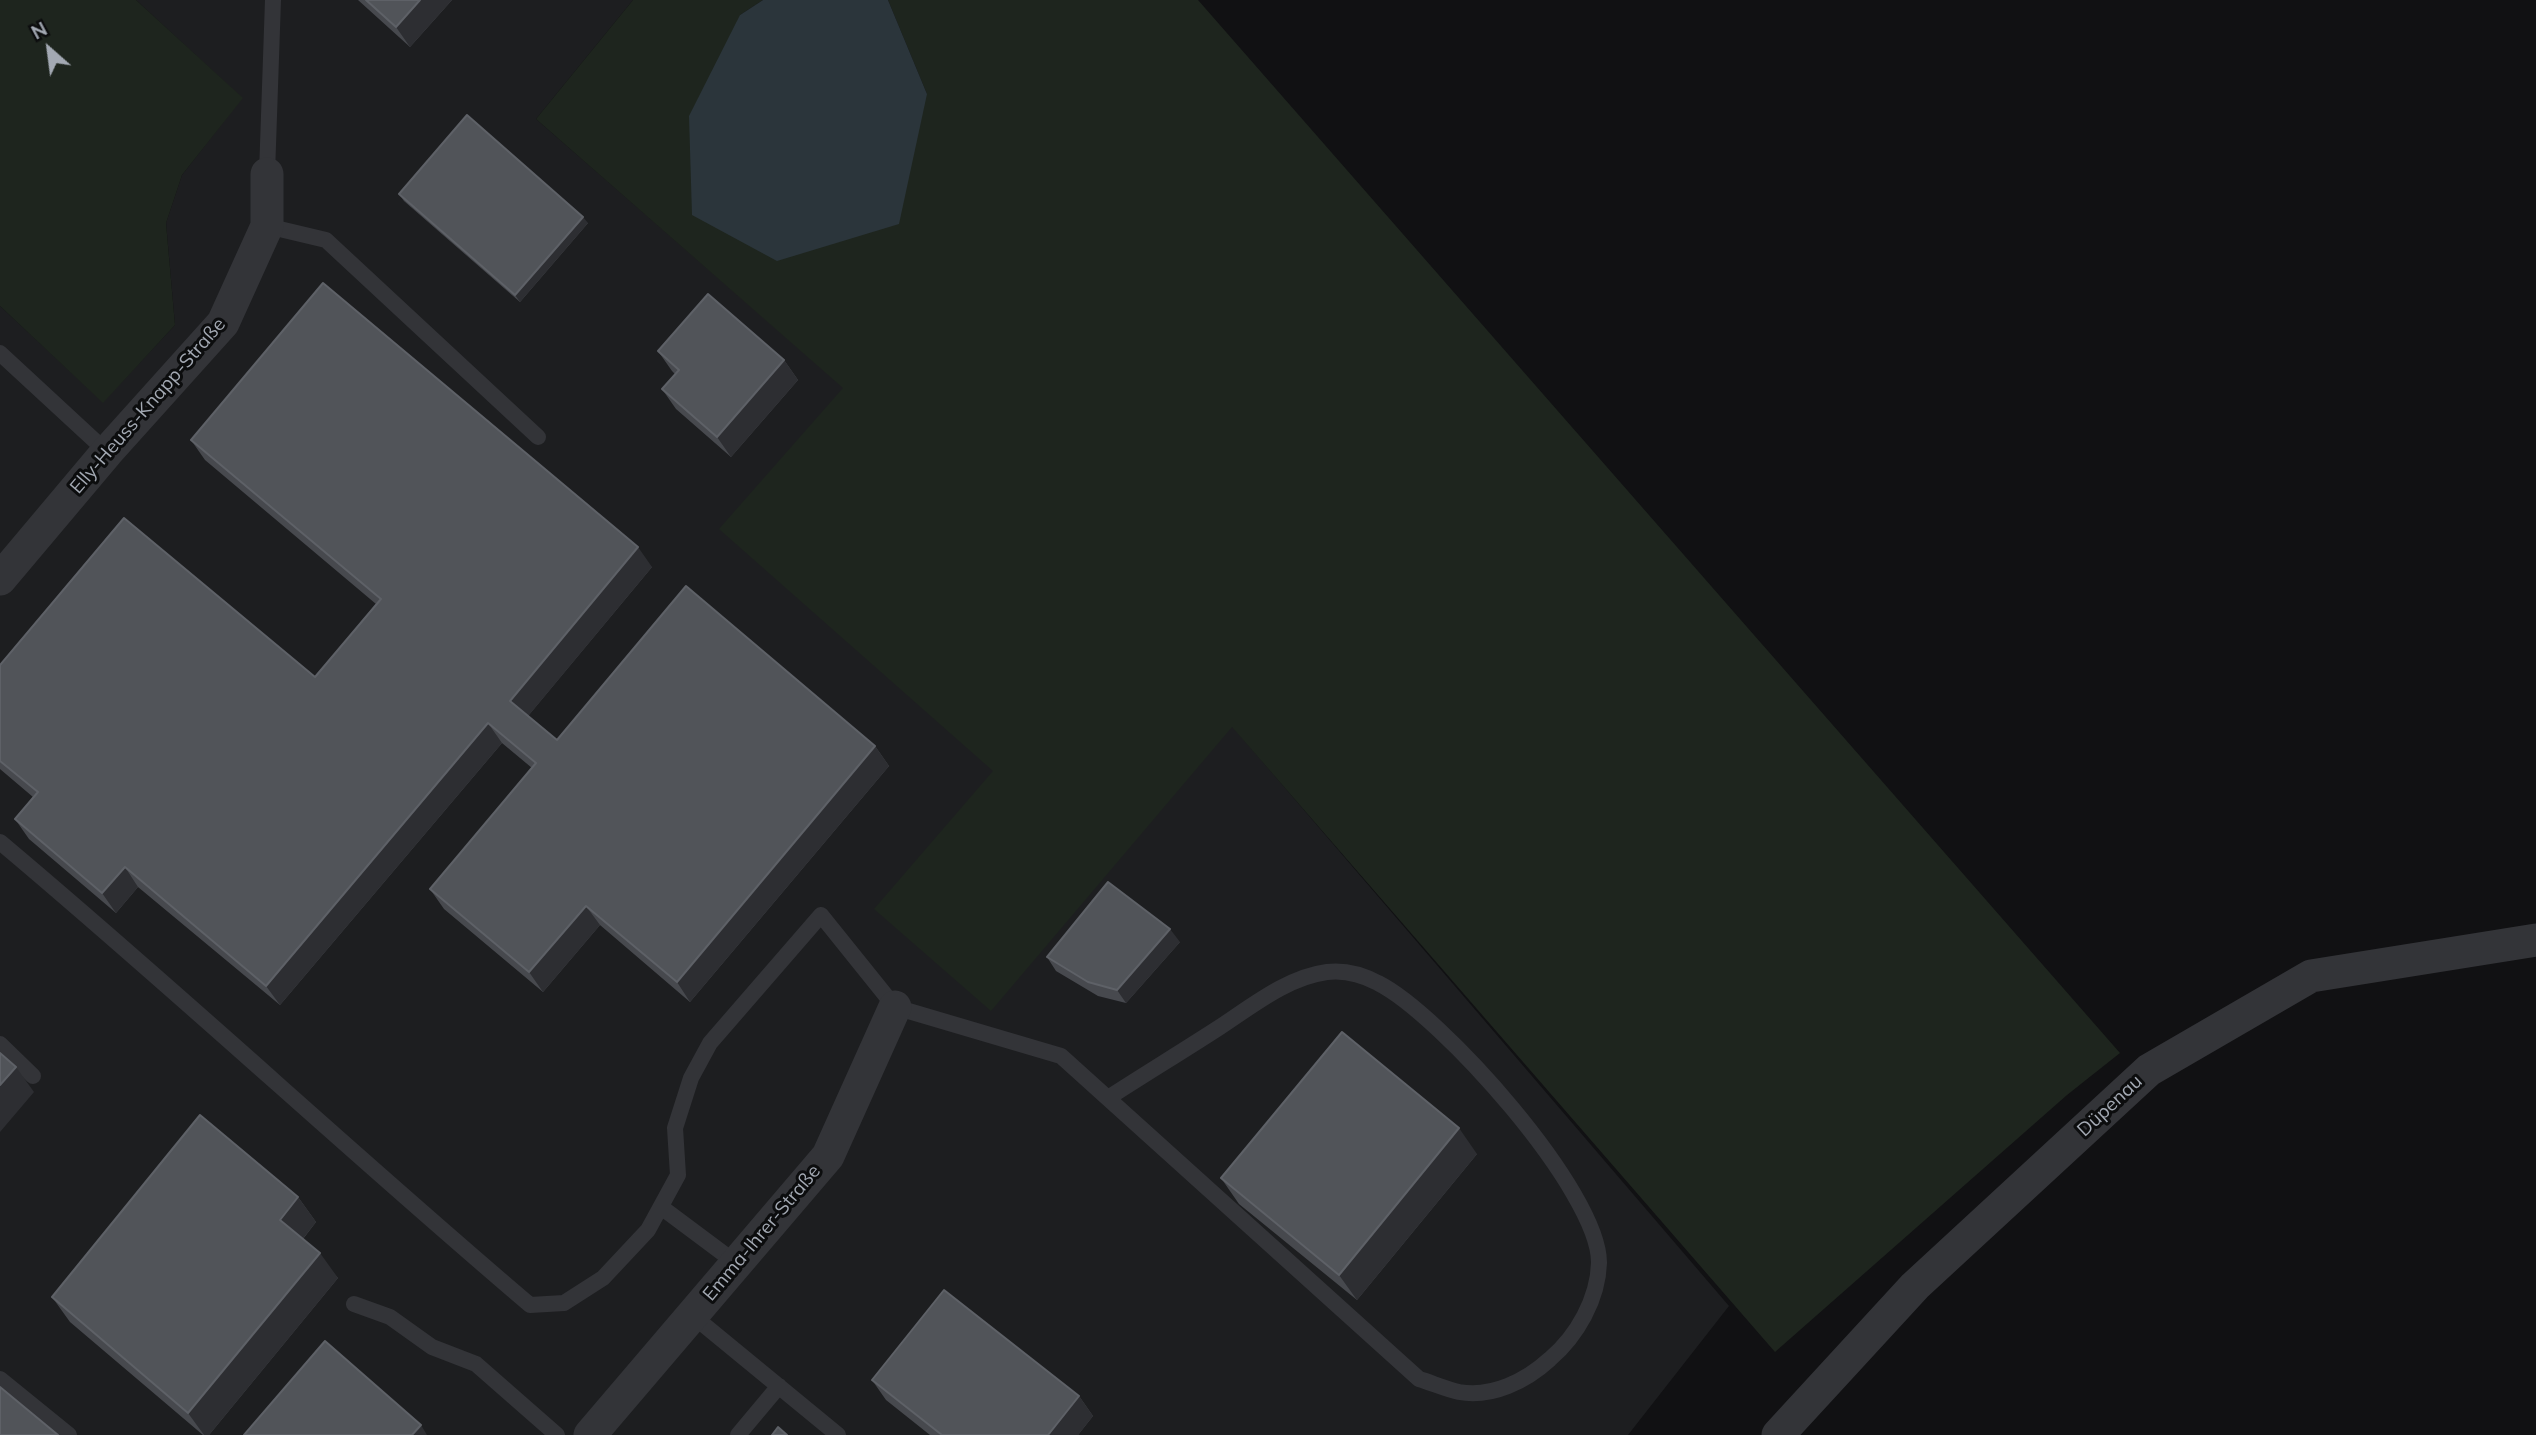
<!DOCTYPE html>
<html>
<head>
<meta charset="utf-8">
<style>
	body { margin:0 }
	#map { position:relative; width:2536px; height:1435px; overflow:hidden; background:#111113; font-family:Mulish,sans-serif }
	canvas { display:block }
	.north { position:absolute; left:14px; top:14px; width:70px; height:70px; -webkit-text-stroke:5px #0c0d0e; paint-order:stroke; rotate:332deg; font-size:19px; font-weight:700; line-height:28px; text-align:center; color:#a3a9b3 }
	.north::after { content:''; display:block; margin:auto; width:24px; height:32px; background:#a3a9b3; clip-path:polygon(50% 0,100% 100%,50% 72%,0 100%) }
</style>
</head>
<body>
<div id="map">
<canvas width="2536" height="1435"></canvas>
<div class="north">N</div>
</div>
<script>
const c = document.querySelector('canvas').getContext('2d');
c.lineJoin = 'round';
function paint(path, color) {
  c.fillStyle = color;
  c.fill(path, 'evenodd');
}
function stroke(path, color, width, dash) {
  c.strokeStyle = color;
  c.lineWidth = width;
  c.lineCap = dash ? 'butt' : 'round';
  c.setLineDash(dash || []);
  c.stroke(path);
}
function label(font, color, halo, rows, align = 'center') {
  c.font = font + ' Mulish,sans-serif';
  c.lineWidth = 6;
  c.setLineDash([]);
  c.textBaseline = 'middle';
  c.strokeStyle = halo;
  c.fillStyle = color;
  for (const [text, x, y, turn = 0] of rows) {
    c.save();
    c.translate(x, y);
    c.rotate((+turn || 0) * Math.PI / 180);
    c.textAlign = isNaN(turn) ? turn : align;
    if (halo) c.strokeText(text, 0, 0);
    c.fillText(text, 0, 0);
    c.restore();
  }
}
const built = new Path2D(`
	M136,0h497l-97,119 696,607 497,580 -101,129h-1628v-1129l103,96 72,-77 -9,-102 16,-48 60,-77z`);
const green = new Path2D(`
	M0,0h136l107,98 -61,77 -16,48 9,102 -72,78 -103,-97z
	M633,0h130l-23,15 187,79 -39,-94h310l922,1053 -53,42 -292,257 -543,-625 -241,284 -117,-102 119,-138 -274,-242 124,-141 -307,-269z`);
const water = new Path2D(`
	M763,0h125l39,94 -28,130 -122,37 -85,-46 -3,-99 51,-101z`);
const lane = new Path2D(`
	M267,174l6,-174
	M267,226l59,14 212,197
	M0,353l107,99
	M0,842c180,151 351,311 530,463l34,-2 39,-25 45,-48 30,-55 -3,-47 16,-50 19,-35 111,-128 74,92 166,49 358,323c13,4 27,10 40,13 33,6 67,-11 91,-33 27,-23 48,-60 49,-96 1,-71 -159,-249 -221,-280 -15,-8 -34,-13 -51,-11 -39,5 -75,34 -107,55 -37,24 -75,47 -112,71
	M0,1044l33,32
	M661,1207l75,56
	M354,1304l36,13 42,30 44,17 81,71
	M692,1315l146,120
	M0,1379l69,56
	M738,1435l41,-49`);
const street = new Path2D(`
	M0,579l107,-127 116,-129 44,-97v-52
	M590,1435l238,-279 67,-149
	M1778,1435l137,-149 234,-216 162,-94 225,-36`);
const wall = new Path2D(`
	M358,0h94l-42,47z
	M399,194l189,29 -68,79 -116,-101z
	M658,351l126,9 14,20 -67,77 -55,-48 -14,-20 13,-15 -3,-3z
	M191,440l461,127 -124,149 29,24 318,6 14,20 -199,236 -90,-77 -57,67 -99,-83 -14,-20 102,-121 -30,-25 -222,262 -142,-118 -22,26 -87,-74 -14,-20 18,-22 -33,-28v-104l315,12 61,-73 -171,-144z
	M1180,942l-54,61 -28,-7 -42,-25 -9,-14z
	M1477,1154l-120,146 -118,-96 -18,-26z
	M298,1197l18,25 -13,17 35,39 -129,157h-6l-133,-113 -18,-25z
	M872,1380l207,16 14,20 -15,19h-148l-44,-35z`);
const shadedWall = new Path2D(`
	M420,0h32l-42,47 -14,-20z
	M583,217l5,6 -68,79 -5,-7z
	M784,360l14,20 -67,77 -14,-20z
	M638,547l14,20 -128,154 -14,-20z
	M488,723l14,20 -222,262 -14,-19z
	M875,746l14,20 -199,236 -13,-20z
	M125,867l13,20 -22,26 -14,-20z
	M586,906l14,19 -57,67 -14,-20z
	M1170,929l10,13 -54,61 -9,-13z
	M16,1067l18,25 -34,40v-47z
	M1459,1128l18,26 -120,146 -18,-25z
	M298,1197l18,25 -18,23 -18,-25z
	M320,1253l18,25 -129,157h-5l-16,-22z
	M1079,1396l14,20 -15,19h-30z
	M421,1425l6,10h-15z`);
const building = new Path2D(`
	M366,0h54l-24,27z
	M467,115l116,102 -68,78 -116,-101z
	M323,283l315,264 -128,154 47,39 129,-154 189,160 -198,236 -91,-76 -57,66 -99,-83 106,-126 -48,-40 -222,263 -141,-119 -23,26 -87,-74 23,-27 -38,-31v-96l124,-147 191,159 66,-78 -190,-159z
	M708,294l76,66 -67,77 -55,-48 17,-19 -21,-19z
	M1108,882l62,47 -53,61 -29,-8 -41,-25z
	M1342,1032l117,96 -120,147 -118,-97z
	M0,1053l16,14 -16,18z
	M200,1115l98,82 -18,23 40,33 -132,160 -136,-116z
	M944,1290l135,106 -31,39h-106l-70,-55z
	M325,1341l96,84 -9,10h-168z
	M0,1387l58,48h-58z
	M778,1427l9,8h-15z`);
const streetNames = [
	["Elly-Heuss-Knapp-Straße",148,406,-49],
	["Düpenau",2110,1106,-43],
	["Emma-Ihrer-Straße",762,1233,-50]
];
paint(built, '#1d1e20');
paint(green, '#1e251e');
paint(water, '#2b353b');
stroke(lane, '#333438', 16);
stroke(street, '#333438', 33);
paint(wall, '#47494e');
paint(shadedWall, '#2d2e32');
paint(building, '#515459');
stroke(building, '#5e6167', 2);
label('19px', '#a3a9b3', '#0c0d0e', streetNames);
</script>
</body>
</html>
